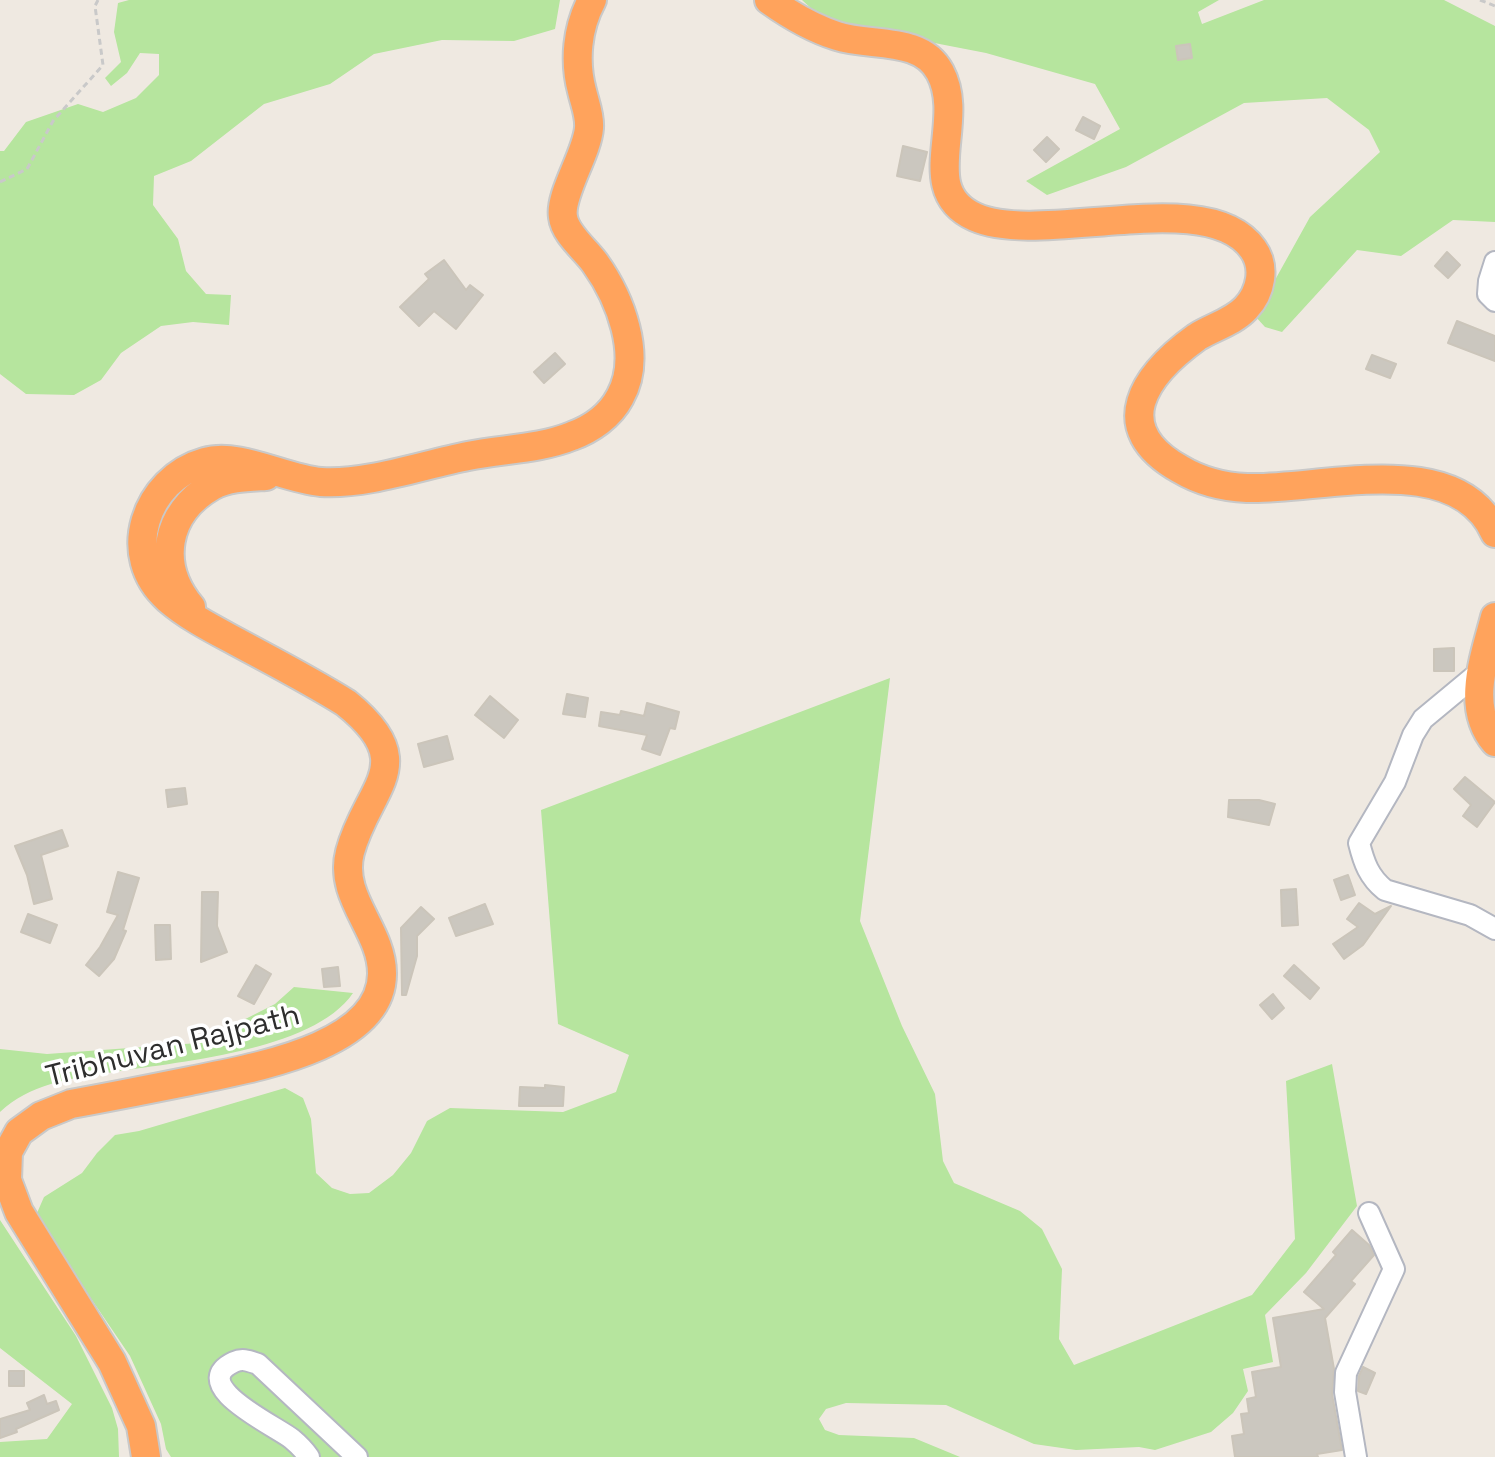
<!DOCTYPE html>
<html>
<head>
<meta charset="utf-8">
<style>
	body { margin:0 }
	canvas { display:block; background:#efe9e1 }
</style>
</head>
<body>
<canvas width="1495" height="1457"></canvas>
<script>
const c = document.querySelector('canvas').getContext('2d');
c.lineJoin = 'round';
function paint(path, color) {
  c.fillStyle = color;
  c.fill(path, 'evenodd');
}
function stroke(path, color, width, dash) {
  c.strokeStyle = color;
  c.lineWidth = width;
  c.lineCap = dash ? 'butt' : 'round';
  c.setLineDash(dash || []);
  c.stroke(path);
}
function label(font, color, halo, rows, align = 'center') {
  c.font = font + ' "Space Grotesk",sans-serif';
  c.lineWidth = 7;
  c.setLineDash([]);
  c.textBaseline = 'middle';
  c.strokeStyle = halo;
  c.fillStyle = color;
  for (const [text, x, y, turn = 0] of rows) {
    c.save();
    c.translate(x, y);
    c.rotate((+turn || 0) * Math.PI / 180);
    c.textAlign = isNaN(turn) ? turn : align;
    if (halo) c.strokeText(text, 0, 0);
    c.fillText(text, 0, 0);
    c.restore();
  }
}
const green = new Path2D(`
	M129,0h431l-5,29 -41,12 -72,-1 -68,14 -44,30 -66,20 -73,57 -37,15 -1,29 25,34 8,32 20,23 25,1 -2,30 -36,-3 -32,4 -40,27 -20,27 -27,15 -48,-1 -26,-20v-223h4l22,-29 52,-18 25,8 33,-14 23,-23v-21l-19,-1 -13,20 -16,13 -6,-8 16,-16 -7,-30 4,-29z
	M802,0h417l-21,12 4,12 62,-24h180l51,26v196l-42,-2 -52,36 -44,-6 -75,82 -17,-5 -10,-11 55,-99 70,-65 -11,-22 -42,-32 -83,5 -118,64 -79,28 -21,-14 94,-52 -25,-45 -109,-31 -160,-31z
	M890,678l-30,243 42,105 33,68 8,67 11,22 66,28 22,18 20,40 -3,70 15,26 178,-70 43,-56 -9,-158 46,-17 25,142 -51,67 -41,42 8,47 -30,7 5,22 -15,22 -22,19 -56,18 -16,-3 -63,3 -42,-6 -88,-39 -100,-2 -20,6 -7,10 6,11 14,5 75,3 46,19h-789l-5,-8 -5,-25 -31,-68 -78,-115 -15,-28 7,-16 38,-24 15,-20 18,-18 24,-4 146,-43 18,10 8,21 5,54 16,15 18,6 19,-1 24,-18 18,-22 16,-32 23,-13 113,4 53,-20 13,-37 -71,-31 -17,-214z
	M294,987l59,6c-40,59 -179,69 -246,80 -39,6 -77,11 -107,39v-63l47,5 151,-11 77,-39z
	M0,1220l76,116 36,72 6,21 1,28h-119v-15l47,-3 25,-35 -72,-56z`);
const building = new Path2D(`
	M1190,44l2,14 -14,2 -2,-14z
	M1083,117l17,9 -6,13 -18,-9z
	M1047,137l12,12 -13,13 -12,-12z
	M903,146l24,6 -7,29 -23,-5z
	M1447,252l13,13 -12,13 -13,-12z
	M444,260l22,30 4,-5 13,10 -27,34 -22,-18 -15,15 -19,-19 29,-28 -4,-5z
	M1457,321l38,15v25l-47,-18z
	M555,353l10,11 -21,19 -10,-11z
	M1372,355l24,9 -6,14 -24,-9z
	M1454,648v23h-20v-22z
	M567,694l21,4 -3,19 -22,-3z
	M490,696l28,24 -14,18 -29,-23z
	M647,703l32,9 -4,17 -5,-1 -10,27 -18,-6 5,-14 -48,-9 2,-14 19,3 1,-4 23,5z
	M447,736l6,23 -29,8 -6,-23z
	M1465,777l30,25 -18,25 -14,-11 8,-11 -17,-16z
	M185,788l2,16 -19,3 -2,-17z
	M1229,800h30l16,4 -6,21 -41,-8z
	M62,830l6,16 -27,9 11,44 -18,5 -7,-29 -12,-29z
	M118,872l21,6 -16,52 3,1 -12,28 -15,17 -13,-11 14,-18 18,-32 -11,-3z
	M1348,875l7,20 -14,5 -7,-20z
	M1296,889l2,36 -16,1 -1,-36z
	M202,892h16l-1,34 10,26 -26,10z
	M1359,903l16,11 16,-8 -28,39 -19,14 -11,-15 25,-17 -11,-8z
	M485,904l8,20 -37,12 -7,-18z
	M421,907l13,12 -17,17v20l-11,39h-4l-1,-67z
	M28,914l29,11 -7,18 -29,-11z
	M155,925h15l1,34 -15,1z
	M256,965l15,9 -17,30 -16,-8z
	M1294,965l25,23 -9,11 -26,-23z
	M338,967l2,19 -16,1 -2,-18z
	M1273,994l11,14 -12,11 -12,-14z
	M545,1085l19,2 -1,19h-44l1,-19 25,1z
	M1352,1230l17,15 5,10 -23,26 4,3 -30,34 9,51 -2,25 10,56 -25,4 1,3h-83l-3,-21 12,-2 -3,-20 8,-1 -2,-14 9,-2 -4,-25 29,-5 -8,-49 51,-9 -20,-17 32,-37 -3,-3z
	M1363,1367l12,6 -9,21 -8,-3 1,-15z
	M9,1371h15v15h-15z
	M44,1395l3,9 9,-3 3,9 -43,19 1,3 -17,6v-19l30,-9 -3,-7z`);
const path = new Path2D(`
	M1480,0l15,6
	M0,182l27,-13 26,-48 50,-56 -8,-59 3,-6`);
const minor = new Path2D(`
	M1495,262l-6,19 -1,13 7,7
	M1482,670l-59,49 -10,16 -18,47 -36,61c5,20 10,34 26,47l85,25 25,14
	M309,1457c-5,-7 -11,-13 -17,-18 -16,-13 -107,-54 -58,-77 9,-4 15,-1 24,2l99,93
	M1356,1457l-11,-65 1,-19 48,-104 -25,-56`);
const highway = new Path2D(`
	M769,0c21,15 43,28 68,36 34,11 84,0 103,36 27,50 -25,118 35,145 67,30 233,-33 278,32 13,18 8,43 -7,59 -13,14 -33,19 -49,29 -53,38 -90,91 -17,132 20,12 44,18 67,19 72,3 210,-41 248,45
	M191,607c-35,-42 -26,-94 21,-121 16,-9 36,-9 54,-10
	M1495,617c-10,39 -30,90 0,125
	M146,1457l-5,-31 -29,-64 -93,-150 -12,-32 1,-28 11,-20 22,-16 30,-12c39,-7 79,-15 119,-23 55,-12 193,-32 192,-108 0,-43 -44,-76 -32,-121 17,-65 72,-88 -4,-149 -35,-22 -72,-41 -109,-61 -24,-13 -48,-25 -69,-43 -49,-43 -23,-120 37,-137 34,-10 80,17 116,20 46,3 101,-17 147,-26 34,-7 72,-7 104,-20 19,-7 38,-20 48,-39 23,-41 0,-99 -25,-134 -10,-14 -30,-29 -32,-46 -4,-22 24,-63 26,-89 1,-13 -4,-24 -7,-37 -8,-30 -5,-63 10,-91`);
const streetNames = [
	["Tribhuvan Rajpath",173,1047,-14]
];
paint(green, '#b6e59e');
paint(building, '#cbc7bf');
stroke(building, '#cbc5ba', 2);
stroke(minor, '#b4b7c1', 24);
stroke(highway, '#c9c9c9', 32);
stroke(path, '#c9c9c9', 3, [6, 4]);
stroke(minor, '#fff', 20);
stroke(highway, '#ffa35c', 28);
label('30px', '#2e2e2e', '#fff', streetNames);
</script>
</body>
</html>
